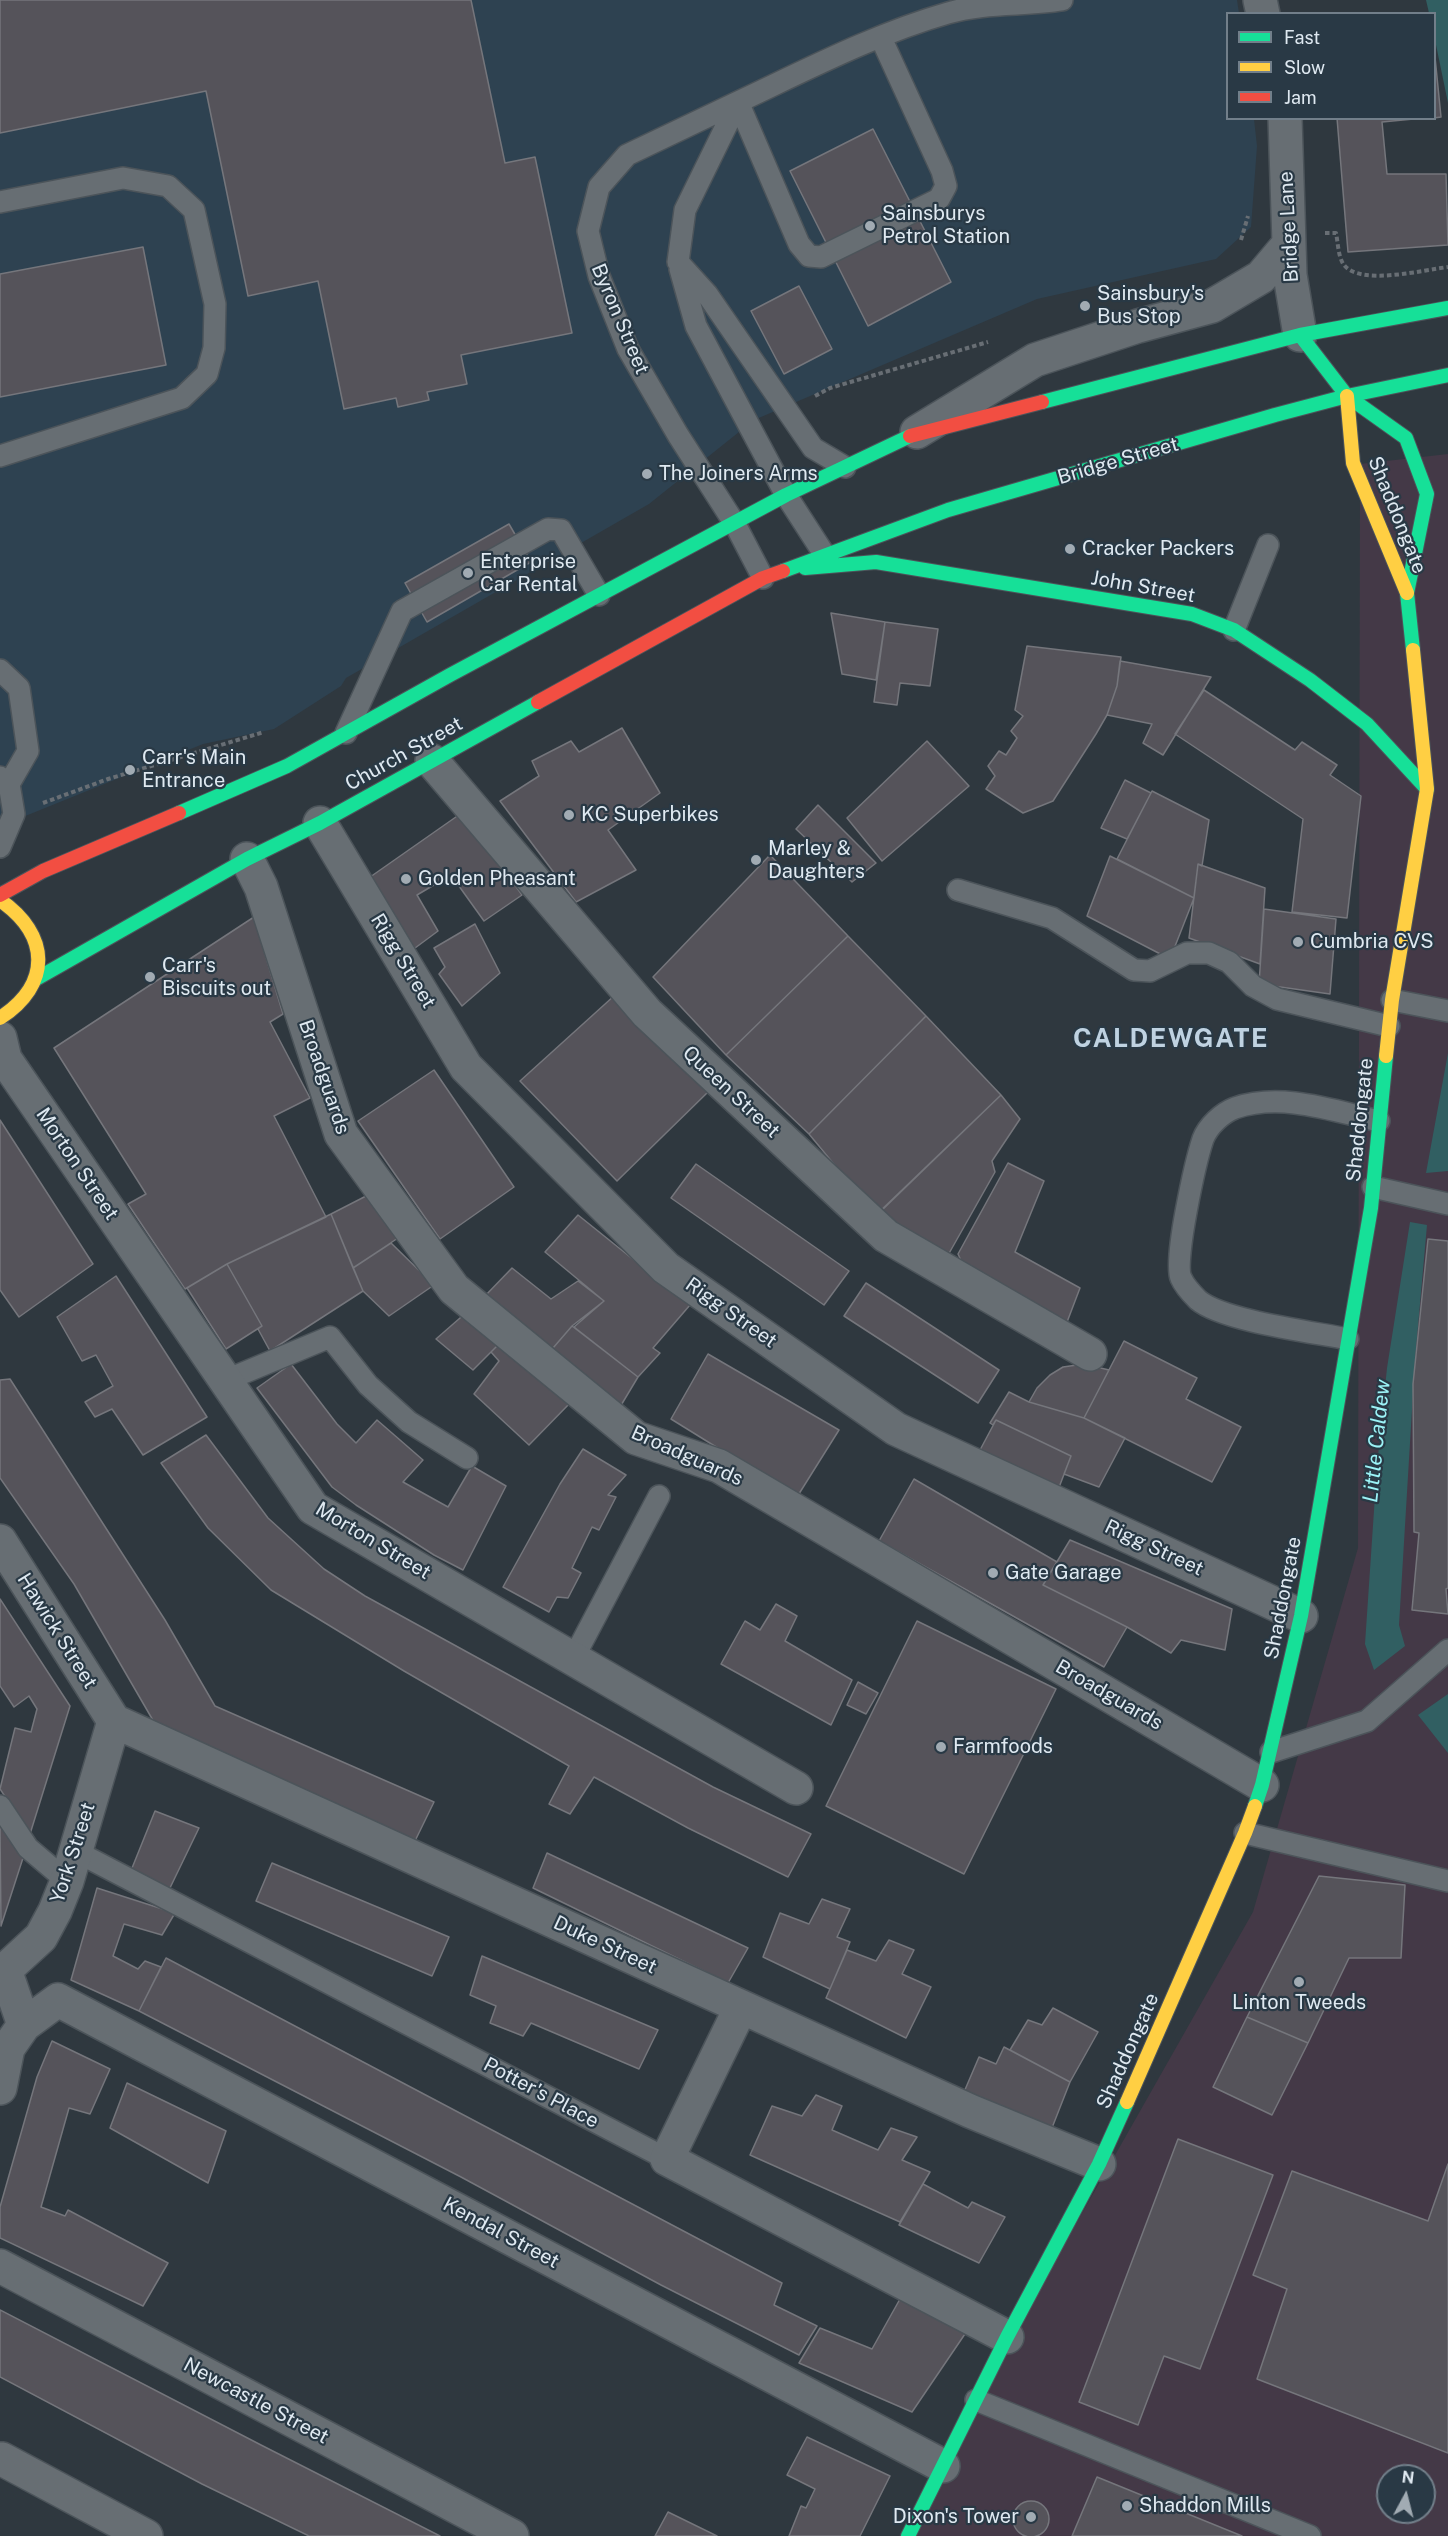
<!DOCTYPE html>
<html>
<head>
<meta charset="utf-8">
<style>
	body { margin:0 }
	#map { position:relative; width:1448px; height:2536px; overflow:hidden; background:#2f383f; font-family:"Public Sans",sans-serif }
	canvas { display:block }
	.legend { position:absolute; left:1226px; top:12px; width:210px; height:108px; box-sizing:border-box; background:#293945; border:2px solid #727f8a; margin:0; padding:8px 10px; list-style:none; font-size:18px; color:#dfe9f1 }
	.legend li { display:flex; align-items:center; gap:12px; height:30px }
	.legend b { width:30px; border:2px solid #727f8a }
	.north { position:absolute; left:1376px; top:2464px; width:60px; height:60px; box-sizing:border-box; background:#293945; border:2px solid #727f8a; border-radius:50%; rotate:7deg; font-size:16px; font-weight:700; line-height:24px; text-align:center; color:#dfe9f1 }
	.north::after { content:''; display:block; margin:auto; width:21px; height:27px; background:#a1abb3; clip-path:polygon(50% 0,100% 100%,50% 72%,0 100%) }
</style>
</head>
<body>
<div id="map">
<canvas width="1448" height="2536"></canvas>
<ul class="legend">
<li><b style="height:8px;background:#16e098"></b>Fast</li>
<li><b style="height:8px;background:#ffcf43"></b>Slow</li>
<li><b style="height:8px;background:#f24e42"></b>Jam</li>
</ul>
<div class="north">N</div>
</div>
<script>
const c = document.querySelector('canvas').getContext('2d');
c.lineJoin = 'round';
function paint(path, color) {
  c.fillStyle = color;
  c.fill(path, 'evenodd');
}
function stroke(path, color, width, dash) {
  c.strokeStyle = color;
  c.lineWidth = width;
  c.lineCap = dash ? 'butt' : 'round';
  c.setLineDash(dash || []);
  c.stroke(path);
}
function label(font, color, halo, rows, align = 'center') {
  c.font = font + ' "Public Sans",sans-serif';
  c.lineWidth = 4.5;
  c.setLineDash([]);
  c.textBaseline = 'middle';
  c.strokeStyle = halo;
  c.fillStyle = color;
  for (const [text, x, y, turn = 0] of rows) {
    c.save();
    c.translate(x, y);
    c.rotate((+turn || 0) * Math.PI / 180);
    c.textAlign = isNaN(turn) ? turn : align;
    if (halo) c.strokeText(text, 0, 0);
    c.fillText(text, 0, 0);
    c.restore();
  }
}
const commercial = new Path2D(`
	M1448,454v2082h-549l354,-624 105,-364 2,-1084zM1388,2476h36v36h-36z`);
const built = new Path2D(`
	M0,0h1237l2,13 -11,1v104l26,1 3,27 -6,81 -35,32 -179,40 -283,121 -105,84 -303,174 -5,8 -67,43 -71,15 -190,77 -13,1z`);
const water = new Path2D(`
	M1426,0h22v103l-13,-63 -1,-26 -5,-1z
	M1448,1053v118l-22,2z
	M1410,1222l17,3 -12,135 -16,265 6,21 -31,24 -9,-26 12,-178 10,-98z
	M1448,1694v59l-30,-38z`);
const building = new Path2D(`
	M0,0h471l34,163 30,-6 37,176 -111,22 6,29 -40,8 2,8 -31,7 -2,-9 -52,11 -26,-128 -70,15 -42,-205 -206,42z
	M1434,47l7,70 -7,1z
	M1337,118h87l-42,4 5,52h59l2,71 -100,7z
	M873,129l78,153 -83,44 -78,-155z
	M143,247l23,118 -166,32v-123z
	M799,286l33,63 -48,25 -33,-63z
	M509,524l22,38 -104,60 -22,-39z
	M831,613l54,9 -9,58 -34,-6z
	M885,622l53,7 -8,57 -30,-3 -3,22 -23,-3z
	M1027,646l94,11 -4,29 -10,29 -11,19 -43,67 -30,12 -37,-24 9,-13 -7,-10 11,-15 7,4 11,-17 -6,-7 12,-15 -8,-6z
	M1120,661l91,16 -48,78 -20,-12 9,-19 -45,-9 10,-29z
	M1204,690l91,60 7,-8 35,23 -7,10 31,21 -14,122 -55,-6 11,-93 -128,-85z
	M622,728l38,65 -52,37 28,40 -60,32 -76,-101 39,-25 -7,-15 39,-20 8,11z
	M927,741l42,45 -87,75 -35,-43z
	M1125,780l26,13 -24,46 -26,-11z
	M1152,791l57,29 -7,46 -4,-2 -4,34 -77,-39z
	M818,805l58,58 -24,19 -56,-53z
	M463,812l59,83 -38,26 -33,-46 -34,20 21,36 -27,20 -48,-69z
	M770,855l78,81 -122,119 -73,-78z
	M1110,856l84,42 -24,61 -83,-43z
	M1198,864l67,24 -5,76 -71,-26z
	M1264,909l72,10 -6,75 -71,-10z
	M254,917l29,97 -13,8 40,76 -36,18 52,101 -99,47 -42,25 -57,-85 18,-10 -92,-146z
	M475,924l25,49 -38,33 -23,-32 6,-7 -11,-19z
	M848,936l78,80 -117,118 -83,-79z
	M615,995l93,97 -91,89 -97,-100z
	M926,1016l75,79 -125,120 -67,-81z
	M434,1070l80,117 -74,52 -82,-118z
	M1001,1095l19,24 -28,42 3,11 -52,92 -64,-51z
	M0,1120l93,144 -74,53 -19,-27z
	M1008,1163l36,18 -29,71 65,36 -16,42 -99,-61 -7,-15z
	M696,1164l153,107 -25,34 -153,-107z
	M370,1194l28,44 -45,30 -22,-54z
	M331,1214l32,77 -93,60 -12,-22 4,-3 -35,-62z
	M578,1215l112,90 -37,43 7,5 -22,24 -64,-50 30,-26 -59,-49z
	M1428,1239l20,2v347l-2,1 2,25 -36,-4 7,-77 -5,-1 -1,-148z
	M391,1243l43,42 -45,31 -26,-25 -10,-23z
	M227,1264l35,62 -36,23 -39,-61z
	M512,1268l39,31 27,-18 26,20 -32,25 -25,29 -64,-57z
	M116,1276l91,141 -64,38 -31,-46 -17,8 -10,-15 28,-16 -17,-31 -14,6 -25,-44z
	M866,1283l133,87 -21,33 -134,-87z
	M468,1311l34,30 -29,29 -37,-31z
	M572,1326l66,51 -21,35 -70,-57z
	M502,1341l69,61 -42,43 -55,-51 25,-33 -8,-9z
	M1124,1341l73,37 -11,21 55,28 -29,55 -128,-64z
	M708,1354l131,76 -42,67 -126,-78z
	M291,1364l46,60 19,19 21,-23 46,40 -20,22 45,25 24,-41 34,20 -43,84 -29,-15 -78,-50 -24,-18 -75,-99z
	M1084,1364l25,6 -25,48 -55,-16 8,-14 13,-13 13,-8z
	M10,1379l155,241 50,86 219,96 -20,41 -256,-114 -84,-145 -74,-106v-98z
	M1009,1392l20,10 55,16 41,20 -26,49 -35,-13 7,-18 -75,-36 -3,5 -3,-2z
	M996,1420l75,36 -13,34 -78,-40z
	M206,1435l62,83 56,51 41,27 348,191 98,47 -23,43 -100,-49 -94,-51 -24,37 -21,-10 20,-38 -165,-95 -133,-81 -63,-62 -47,-65z
	M583,1449l43,26 -18,20 8,2 -17,33 -7,-3 -20,41 9,5 -13,25 -11,-1 -8,15 -46,-25 57,-103z
	M914,1479l143,83 -14,23 84,42 -23,40 -225,-126z
	M1070,1540l162,69 -7,41 -44,-10 -10,13 -44,-26 -84,-42z
	M0,1599l70,107 -40,128 -30,-45 15,-61 16,4 6,-23 -8,-13 -15,11 -14,-21z
	M776,1604l21,12 -12,25 67,39 -21,45 -110,-61 24,-43 15,9z
	M917,1621l139,68 -92,185 -138,-68z
	M858,1682l20,11 -12,21 -19,-9z
	M155,1811l44,17 -31,64 -38,-19z
	M1,1824l22,34 -22,68 -1,-98z
	M547,1853l201,95 -20,35 -195,-95z
	M272,1863l177,74 -17,39 -176,-75z
	M1319,1876l86,9 -4,73h-52l-41,85 -61,-26z
	M97,1888l78,25 -13,22 -38,-11 -11,32 25,13 7,-8 16,6 -22,44 -68,-31z
	M822,1899l28,10 -13,28 13,5 -20,47 -67,-32 17,-44 29,11z
	M889,1940l25,10 -12,24 29,13 -25,51 -80,-40 21,-48 29,11z
	M482,1956l176,74 -19,39 -108,-46 -8,13 -33,-13 6,-17 -26,-11z
	M166,1958l616,325 -8,22 43,21 -18,29 -138,-70 -200,-108 -322,-166z
	M1053,2008l45,24 -28,50 -60,-32 18,-30 14,5z
	M1247,2017l61,26 -36,72 -59,-28z
	M52,2041l58,28 -20,45 -21,-6 -28,99 24,9 3,-6 100,53 -25,43 -143,-68v-31l37,-130z
	M1004,2047l66,35 -22,56 -84,-46 15,-35 17,7z
	M127,2083l99,48 -18,52 -98,-55z
	M816,2095l26,11 -10,24 46,20 13,-22 26,9 -15,23 28,12 -30,50 -150,-67 22,-49 30,10z
	M1178,2139l95,36 -73,194 -36,-13 -26,69 -59,-23z
	M1448,2164v289l-191,-74 30,-90 -34,-14 39,-104 136,50z
	M923,2184l45,24 4,-6 33,15 -26,46 -80,-38z
	M900,2299l67,32 -55,81 -113,-49 21,-35 52,21z
	M0,2310l261,135 179,91h-131l-107,-52 -202,-107z
	M807,2437l83,39 -30,60h-71l12,-30 5,2 9,-19 -28,-14z
	M1097,2477l145,59h-170z
	M1013 2519a18 18 0 1 1 36 0a18 18 0 1 1-36 0Z
	M668,2512l49,24h-62z`);
const path = new Path2D(`
	M1325,233h11c2,9 2,24 8,32 16,21 79,5 104,2
	M1241,240l7,-24
	M815,396l15,-8 158,-46
	M43,803l65,-24 156,-47`);
const lane = new Path2D(`
	M881,38l61,133 4,15 -7,13 -118,58 -12,-1 -10,-12 -61,-142c68,-32 137,-68 210,-89 37,-11 77,-7 114,-13
	M0,202l123,-24 45,8 26,24 21,94 -1,44 -7,26 -25,24 -182,58
	M680,269l16,57 90,169 40,62
	M763,578l-28,-54 -57,-89 -50,-86 -29,-73 -11,-45 11,-44 28,-32 111,-53 -53,108 -7,52 29,32 106,154 32,19
	M1234,630l34,-85
	M0,670l19,18 9,63 -19,33
	M346,733l56,-122 146,-82 13,1 38,65
	M0,777l9,7 5,30 -14,33
	M958,890l94,28 82,52 16,1 37,-18h22l20,9 24,24 24,13 112,27
	M1392,1000l56,11
	M1373,1187l75,17
	M1348,1339c-35,-7 -125,-18 -150,-39 -5,-5 -14,-15 -17,-22 -8,-17 15,-118 22,-139 5,-13 19,-26 32,-31 47,-16 99,3 144,13
	M224,1381l106,-44 38,48 41,37 58,36
	M573,1659l86,-163
	M1271,1752l96,-31 81,-71
	M0,1806l28,42 39,33
	M1245,1833l203,48
	M75,1851l592,308
	M976,2400l334,136`);
const street = new Path2D(`
	M1260,0l3,14
	M1285,118l5,157 10,60
	M917,432l118,-72 103,-34 74,-20 49,-29 27,-32
	M432,761l215,252 239,223 204,118
	M320,823l146,244 200,201 230,161 405,187
	M247,859l14,28 80,247 113,155 182,149 83,28 543,319
	M0,1038l5,21 308,449 483,280
	M0,1541l114,180
	M114,1721l856,390 129,53
	M5,1970l19,55
	M0,1971l5,-1 36,-33 14,-26 12,-30 47,-160
	M741,2007l-74,152 340,178
	M0,2088l8,-40 16,-23 34,-25 885,466
	M0,2266l512,270
	M2,2459l144,77`);
const fast = new Path2D(`
	M1300,335l47,61 59,42 21,56 -20,99 6,57
	M1042,402l258,-67 148,-27
	M805,568l71,-6 316,52 42,16 76,50 57,44 60,65
	M783,571l165,-61 327,-95 72,-19 101,-21
	M179,813l108,-47 163,-91 336,-180 124,-59
	M36,979l211,-120 73,-36 218,-121
	M1255,1806l7,-21 39,-169 70,-408 15,-152
	M908,2536l99,-199 92,-173 28,-62`);
const slow = new Path2D(`
	M1347,396l6,67 54,130
	M0,900c50,35 52,84 0,118
	M1386,1056l6,-56 35,-211 -14,-139
	M1127,2102l118,-269 10,-27`);
const jam = new Path2D(`
	M910,436l132,-34
	M538,702l225,-124 20,-7
	M0,895l43,-24 136,-58`);
const markers = [
	[870,226,6,"#a1abb3"],
	[1085,306,6,"#a1abb3"],
	[647,474,6,"#a1abb3"],
	[1070,549,6,"#a1abb3"],
	[468,573,6,"#a1abb3"],
	[130,770,6,"#a1abb3"],
	[569,815,6,"#a1abb3"],
	[756,860,6,"#a1abb3"],
	[406,879,6,"#a1abb3"],
	[1298,942,6,"#a1abb3"],
	[150,977,6,"#a1abb3"],
	[993,1573,6,"#a1abb3"],
	[941,1747,6,"#a1abb3"],
	[1299,1982,6,"#a1abb3"],
	[1127,2506,6,"#a1abb3"],
	[1031,2517,6,"#a1abb3"]
];
const poiNames = [
	["Sainsburys",882,214],
	["Petrol Station",882,237],
	["Sainsbury's",1097,294],
	["Bus Stop",1097,317],
	["The Joiners Arms",659,474],
	["Cracker Packers",1082,549],
	["Enterprise",480,562],
	["Car Rental",480,585],
	["Carr's Main",142,758],
	["Entrance",142,781],
	["KC Superbikes",581,815],
	["Marley &",768,849],
	["Daughters",768,872],
	["Golden Pheasant",418,879],
	["Cumbria CVS",1310,942],
	["Carr's",162,966],
	["Biscuits out",162,989],
	["Gate Garage",1005,1573],
	["Farmfoods",953,1747],
	["Linton Tweeds",1299,2003,"center"],
	["Shaddon Mills",1139,2506],
	["Dixon's Tower",1019,2517,"right"]
];
const streetNames = [
	["Bridge Lane",1289,227,-93],
	["Byron Street",620,319,67],
	["Bridge Street",1118,461,-16],
	["Shaddongate",1397,515,68],
	["John Street",1143,587,10],
	["Church Street",404,754,-29],
	["Rigg Street",403,961,59],
	["Broadguards",324,1077,71],
	["Queen Street",731,1092,43],
	["Shaddongate",1360,1120,-84],
	["Morton Street",77,1164,56],
	["Rigg Street",731,1313,35],
	["Broadguards",687,1456,24],
	["Morton Street",373,1541,31],
	["Rigg Street",1154,1548,25],
	["Shaddongate",1283,1598,-79],
	["Hawick Street",57,1631,58],
	["Broadguards",1109,1695,30],
	["York Street",73,1853,-72],
	["Duke Street",605,1945,25],
	["Shaddongate",1128,2051,-66],
	["Potter's Place",541,2093,28],
	["Kendal Street",501,2233,28],
	["Newcastle Street",256,2401,28]
];
const waterNames = [
	["Little Caldew",1377,1441,-84]
];
const districtNames = [
	["CALDEWGATE",1171,1039]
];
paint(commercial, '#443947');
paint(built, '#2e4251');
paint(water, '#315f62');
paint(building, '#55535a');
stroke(building, '#75767c', 1.5);
stroke(lane, '#4c545a', 24);
stroke(street, '#4c545a', 36);
stroke(fast, '#4c545a', 16);
stroke(slow, '#4c545a', 16);
stroke(jam, '#4c545a', 16);
stroke(path, '#686e74', 4, [4.5, 3]);
stroke(lane, '#676e73', 21);
stroke(street, '#676e73', 33);
stroke(fast, '#16e098', 14);
stroke(slow, '#ffcf43', 14);
stroke(jam, '#f24e42', 14);
for (const [x, y, r, color] of markers) {
  const dot = new Path2D();
  dot.arc(x, y, r, 0, 2 * Math.PI);
  c.fillStyle = color;
  c.fill(dot);
  stroke(dot, '#293945', 2);
}
label('20px', '#dfe9f1', '#293945', poiNames, 'left');
label('20px', '#dfe9f1', '#293945', streetNames);
label('italic 21px', '#9cf3f7', '#293945', waterNames);
c.letterSpacing = '1.5px';
label('bold 26px', '#bfd2e1', '#293945', districtNames);
c.letterSpacing = '0px';
</script>
</body>
</html>
